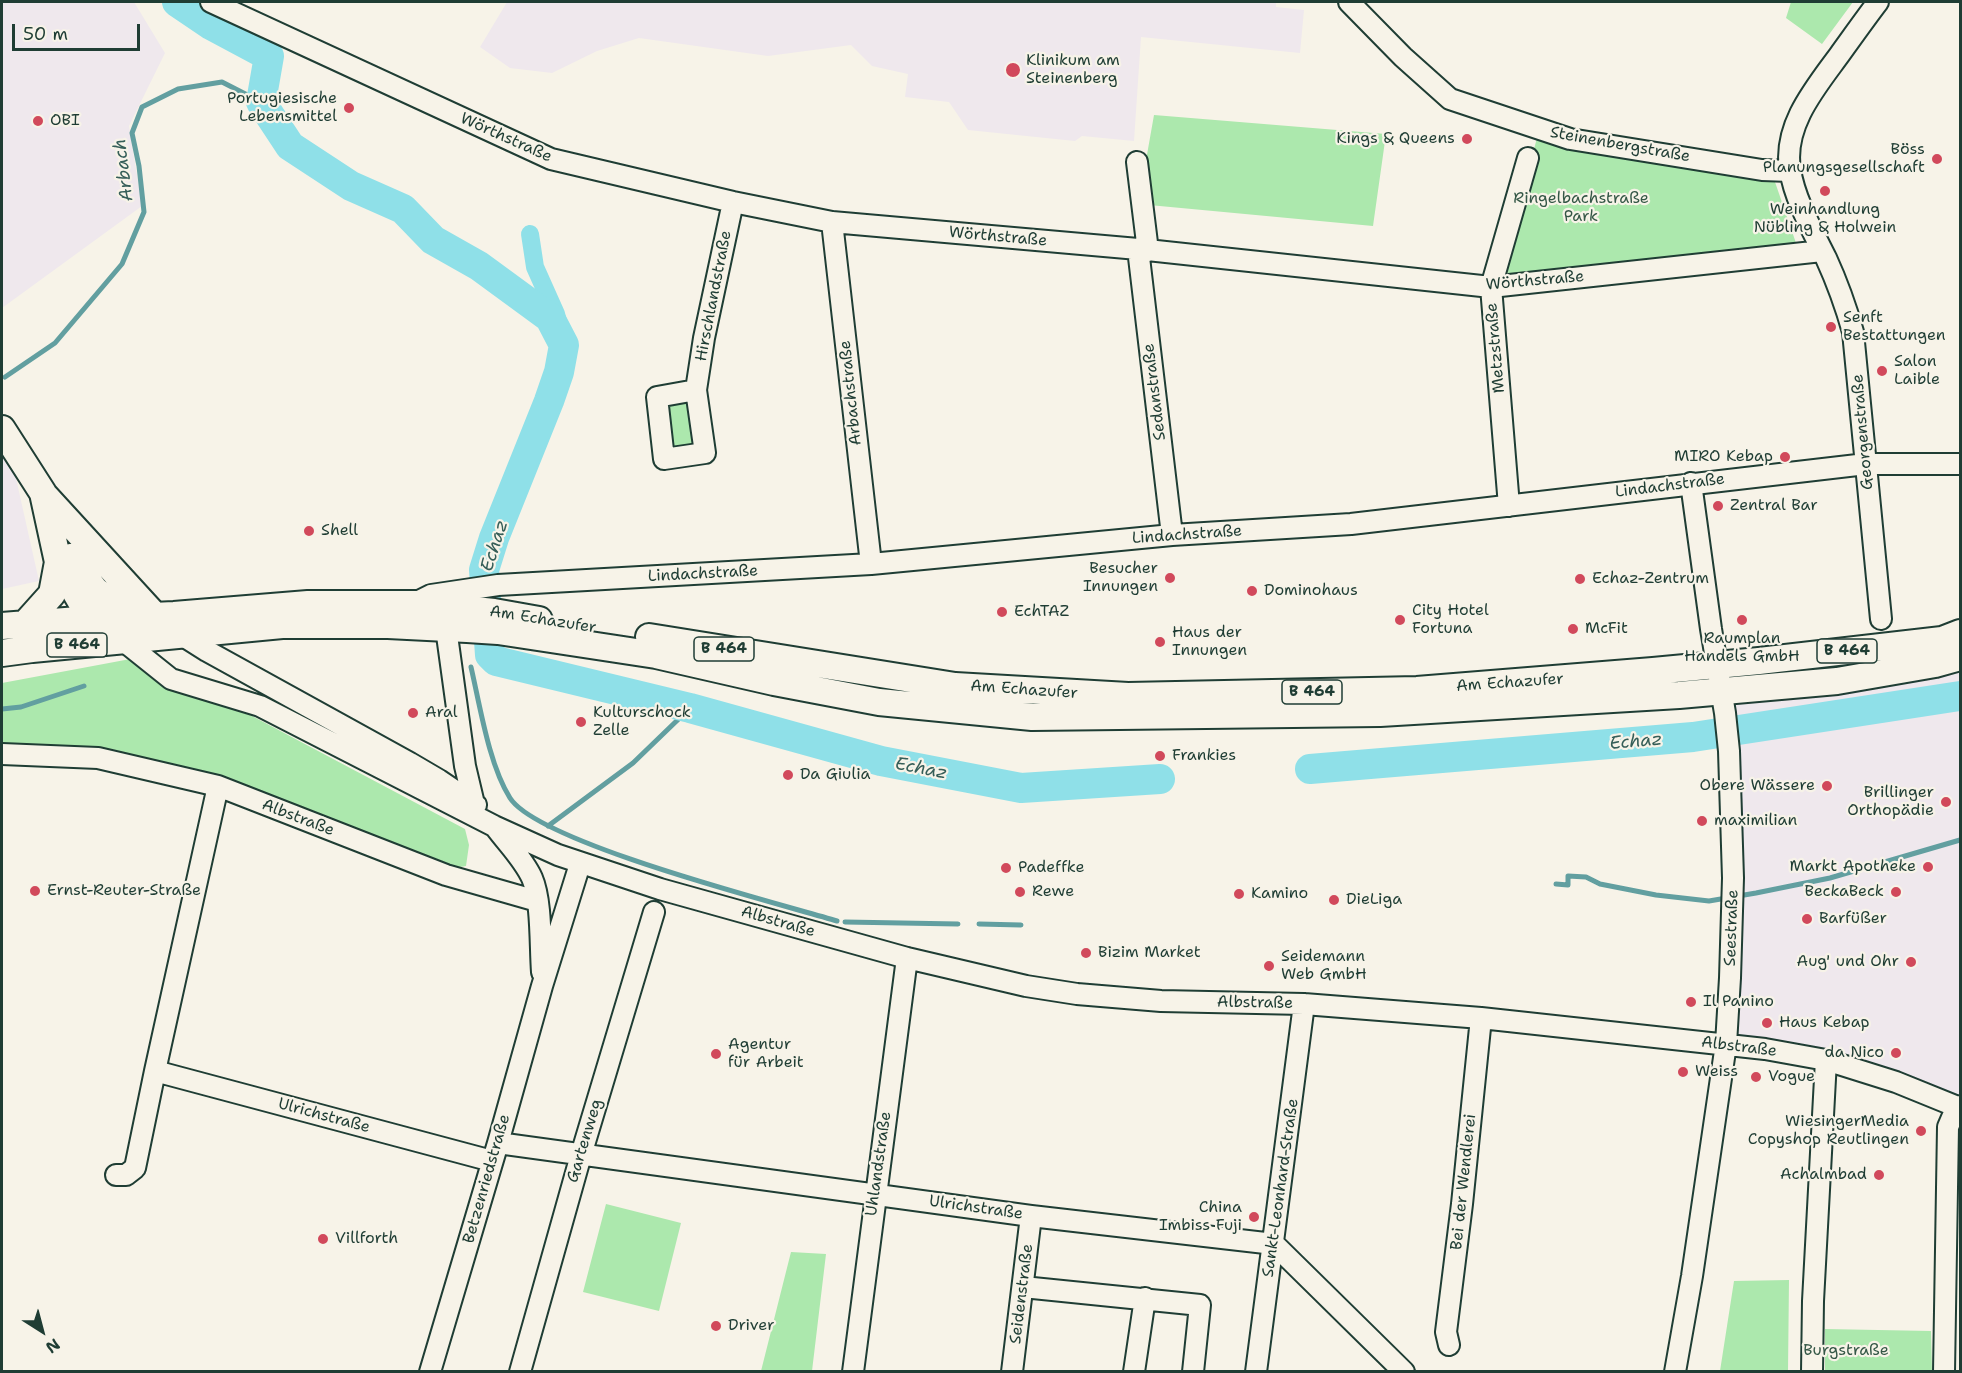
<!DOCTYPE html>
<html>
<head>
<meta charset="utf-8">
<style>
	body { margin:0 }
	#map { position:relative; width:1962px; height:1373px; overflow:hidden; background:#f7f3e8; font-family:"Shantell Sans",sans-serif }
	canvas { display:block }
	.frame { position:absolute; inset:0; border:3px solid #1f3d34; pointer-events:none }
	.north { position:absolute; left:12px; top:1301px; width:60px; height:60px; -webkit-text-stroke:4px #f7f3e8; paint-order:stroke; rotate:144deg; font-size:16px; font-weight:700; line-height:24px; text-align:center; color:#1f3d34 }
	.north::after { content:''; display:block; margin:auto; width:21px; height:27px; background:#1f3d34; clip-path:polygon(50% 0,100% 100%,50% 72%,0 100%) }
	.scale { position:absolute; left:12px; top:24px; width:128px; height:27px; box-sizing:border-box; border:3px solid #1f3d34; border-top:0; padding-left:8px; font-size:18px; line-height:21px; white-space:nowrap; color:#1f3d34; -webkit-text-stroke:4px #f7f3e8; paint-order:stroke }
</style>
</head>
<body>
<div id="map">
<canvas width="1962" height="1373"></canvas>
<div class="frame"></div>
<div class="north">N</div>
<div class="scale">50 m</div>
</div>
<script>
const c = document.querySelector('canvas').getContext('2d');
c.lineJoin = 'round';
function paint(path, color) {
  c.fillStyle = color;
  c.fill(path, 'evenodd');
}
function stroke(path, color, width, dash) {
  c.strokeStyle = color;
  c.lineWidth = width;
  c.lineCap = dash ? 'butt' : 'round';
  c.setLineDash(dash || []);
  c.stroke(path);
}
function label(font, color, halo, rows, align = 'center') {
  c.font = font + ' "Shantell Sans",sans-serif';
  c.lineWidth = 4.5;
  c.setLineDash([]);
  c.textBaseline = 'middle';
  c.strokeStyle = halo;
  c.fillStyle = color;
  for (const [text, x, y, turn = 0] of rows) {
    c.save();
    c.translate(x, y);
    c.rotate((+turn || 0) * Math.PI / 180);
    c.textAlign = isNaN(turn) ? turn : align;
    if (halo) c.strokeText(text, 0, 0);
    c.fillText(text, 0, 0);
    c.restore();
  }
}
const built = new Path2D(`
	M2,2h132l31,51 -36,73 13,80 -140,102z
	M507,2h769v5l28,3 -4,43 -159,-16 -7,104 -52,-5 -7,5 -107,-11 -19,-28 -44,-5 3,-23 -36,-8 -21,-21 -83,11 -129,-18 -42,13 -45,22 -42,-5 -30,-21z
	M2,416l37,165 -37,8z
	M1960,647v461l-64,-26 -170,-38 4,-67 -12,-299 227,-26z`);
const green = new Path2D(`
	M1791,2h62l-31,42 -36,-26z
	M1154,115l232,19 -13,92 -224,-21 -4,-39z
	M1537,138l238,44 22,64 -298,32z
	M692,397l6,50 -29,5 -5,-51z
	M141,657l324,172 4,16 -3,21 -17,3 -230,-90 -217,-30v-66z
	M606,1204l75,19 -22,88 -76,-19z
	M791,1252l35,2 -14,117h-51z
	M1789,1280l-1,91h-68l14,-90z
	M1825,1329l106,2 1,40h-107z`);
const stream = new Path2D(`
	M5,377l50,-34 67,-79 22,-52 -5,-46 -7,-33 10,-26 36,-18 44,-7 39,20
	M471,667c9,39 18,98 39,131 29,45 267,105 327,123
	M2,709l19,-2 63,-21
	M548,826l85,-63 57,-55
	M1556,884l12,1v-9l18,1 14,7 56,11 53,6 47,-8 74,-15 130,-38
	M845,922l113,2
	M979,924l42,1`);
const canal = new Path2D(`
	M530,234l5,33 21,47 8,31`);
const river = new Path2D(`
	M177,2l34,23 58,31 -8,46 29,44 61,40 52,23 30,31 46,26 71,52 14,27 -5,27 -10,29 -55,137 -10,32 6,85 6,6 194,47 191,53 140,27 139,-9
	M1310,769l383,-32 267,-41`);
const minor = new Path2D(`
	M211,2l340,157 182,43 99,20 306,27 353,38 331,-36
	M1349,2l54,55 47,42 120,40 192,31 28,1
	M1878,2c-13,17 -25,34 -38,52 -24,33 -57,71 -50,115 4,29 23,63 36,89 11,24 20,49 27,74l28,287
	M1137,162l11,89
	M832,222l39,342
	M1138,249l34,286
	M696,390l-39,7 7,62 41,-6 -9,-63 8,-52 29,-136
	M1509,506l-18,-219 37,-129
	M415,603l16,-8 67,-10 373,-21 301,-29 179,-11 515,-60h94
	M446,628l19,138 9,38
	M177,632l30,19 203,112 29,17 37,25
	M116,635l55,44 89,27 234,120 64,29 102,34 247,69 119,28 51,8 84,7 143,3 177,14 284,31 61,11 70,22 64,26
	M2,754l96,4 120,28 228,89 91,26
	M496,828c12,16 28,32 36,50 10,23 8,68 10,94
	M155,1071l337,90
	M498,1143l533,73 243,28 130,128
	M116,1175h10l9,-7 20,-97 63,-285
	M1023,1287l177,18 -7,67
	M1449,1345l-3,-13 16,-128 19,-186
	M430,1372l68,-229 44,-157 38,-122
	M520,1372l61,-217 73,-243
	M853,1372l54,-414
	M1012,1372l19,-156
	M1134,1372l11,-74
	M1256,1372l48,-368
	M1675,1372l17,-96 34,-232 4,-66 3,-100 -4,-127 -4,-38 -14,-84 -20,-146
	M1812,1372l1,-71 13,-241
	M1944,1372l4,-245 9,-21`);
const major = new Path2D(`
	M2,429l41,64 15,69 33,57
	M45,496l109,119
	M70,557l25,33 40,31
	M26,623l26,-29 6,-32
	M2,626l89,-7 83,-4 134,-11h106l80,8 45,8
	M649,637l306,49 173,10 289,-6 236,-19 106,-10 183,-21 18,-7
	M2,653l30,-4 250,-24h106l79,4 31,2 158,24 118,27 105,20 153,15 348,-4 299,-18 158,-14 98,-17 25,-7`);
const markers = [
	[1013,70,8,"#d1495b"],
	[349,108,6,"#d1495b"],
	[38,121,6,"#d1495b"],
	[1467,139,6,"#d1495b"],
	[1937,159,6,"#d1495b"],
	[1825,191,6,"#d1495b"],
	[1831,327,6,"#d1495b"],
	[1882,371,6,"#d1495b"],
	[1785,457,6,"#d1495b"],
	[1718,506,6,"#d1495b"],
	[309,531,6,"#d1495b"],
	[1170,578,6,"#d1495b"],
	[1580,579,6,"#d1495b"],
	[1252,591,6,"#d1495b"],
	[1002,612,6,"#d1495b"],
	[1400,620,6,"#d1495b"],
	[1742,620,6,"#d1495b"],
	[1573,629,6,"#d1495b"],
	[1160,642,6,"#d1495b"],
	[413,713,6,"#d1495b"],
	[581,722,6,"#d1495b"],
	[1160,756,6,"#d1495b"],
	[788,775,6,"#d1495b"],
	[1827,786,6,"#d1495b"],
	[1946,802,6,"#d1495b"],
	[1702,821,6,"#d1495b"],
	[1928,867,6,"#d1495b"],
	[1006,868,6,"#d1495b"],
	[35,891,6,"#d1495b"],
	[1020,892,6,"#d1495b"],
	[1896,892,6,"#d1495b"],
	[1239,894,6,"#d1495b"],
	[1334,900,6,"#d1495b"],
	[1807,919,6,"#d1495b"],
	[1086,953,6,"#d1495b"],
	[1911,962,6,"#d1495b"],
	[1269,966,6,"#d1495b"],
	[1691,1002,6,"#d1495b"],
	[1767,1023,6,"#d1495b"],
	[1896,1053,6,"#d1495b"],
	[716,1054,6,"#d1495b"],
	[1683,1072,6,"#d1495b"],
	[1756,1077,6,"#d1495b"],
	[1921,1131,6,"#d1495b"],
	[1879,1175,6,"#d1495b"],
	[1254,1217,6,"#d1495b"],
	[323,1239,6,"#d1495b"],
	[716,1326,6,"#d1495b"]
];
const shields = [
	[77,645,60],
	[724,649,60],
	[1847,651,60],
	[1312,692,60]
];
const shieldNames = [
	["B 464",77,645],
	["B 464",724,649],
	["B 464",1847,651],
	["B 464",1312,692]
];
const poiNames = [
	["Klinikum am",1026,61],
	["Steinenberg",1026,79],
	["Portugiesische",337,99,"right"],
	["Lebensmittel",337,117,"right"],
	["OBI",50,121],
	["Kings & Queens",1455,139,"right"],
	["Böss",1925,150,"right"],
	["Planungsgesellschaft",1925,168,"right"],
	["Weinhandlung",1825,210,"center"],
	["Nübling & Holwein",1825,228,"center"],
	["Senft",1843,318],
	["Bestattungen",1843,336],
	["Salon",1894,362],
	["Laible",1894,380],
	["MIRO Kebap",1773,457,"right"],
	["Zentral Bar",1730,506],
	["Shell",321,531],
	["Besucher",1158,569,"right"],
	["Innungen",1158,587,"right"],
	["Echaz-Zentrum",1592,579],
	["Dominohaus",1264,591],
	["City Hotel",1412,611],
	["Fortuna",1412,629],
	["EchTAZ",1014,612],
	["McFit",1585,629],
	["Haus der",1172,633],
	["Innungen",1172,651],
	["Raumplan",1742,639,"center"],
	["Handels GmbH",1742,657,"center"],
	["Aral",425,713],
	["Kulturschock",593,713],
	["Zelle",593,731],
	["Frankies",1172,756],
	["Da Giulia",800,775],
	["Obere Wässere",1815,786,"right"],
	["Brillinger",1934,793,"right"],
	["Orthopädie",1934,811,"right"],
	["maximilian",1714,821],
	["Markt Apotheke",1916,867,"right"],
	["Padeffke",1018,868],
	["Ernst-Reuter-Straße",47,891],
	["Rewe",1032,892],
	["BeckaBeck",1884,892,"right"],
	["Kamino",1251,894],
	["DieLiga",1346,900],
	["Barfüßer",1819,919],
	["Bizim Market",1098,953],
	["Seidemann",1281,957],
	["Web GmbH",1281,975],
	["Aug' und Ohr",1899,962,"right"],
	["Il Panino",1703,1002],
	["Haus Kebap",1779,1023],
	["Agentur",728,1045],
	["für Arbeit",728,1063],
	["da Nico",1884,1053,"right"],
	["Weiss",1695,1072],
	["Vogue",1768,1077],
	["WiesingerMedia",1909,1122,"right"],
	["Copyshop Reutlingen",1909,1140,"right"],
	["Achalmbad",1867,1175,"right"],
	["China",1242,1208,"right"],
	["Imbiss Fuji",1242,1226,"right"],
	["Villforth",335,1239],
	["Driver",728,1326]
];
const streetNames = [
	["Wörthstraße",506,138,24],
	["Steinenbergstraße",1620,145,10],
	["Wörthstraße",998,237,5],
	["Wörthstraße",1535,281,-5],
	["Hirschlandstraße",714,296,-79],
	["Metzstraße",1496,348,-95],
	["Sedanstraße",1155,392,-97],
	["Arbachstraße",851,393,-96],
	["Georgenstraße",1863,432,-95],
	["Lindachstraße",1670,486,-7],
	["Lindachstraße",1187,535,-4],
	["Lindachstraße",703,574,-3],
	["Am Echazufer",543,620,9],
	["Am Echazufer",1510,683,-4],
	["Am Echazufer",1024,690,4],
	["Albstraße",298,818,21],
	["Albstraße",778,922,16],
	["Seestraße",1732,928,-88],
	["Albstraße",1255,1003,1],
	["Albstraße",1739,1047,7],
	["Ulrichstraße",324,1116,15],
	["Gartenweg",585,1141,-73],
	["Uhlandstraße",879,1164,-82],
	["Betzenriedstraße",487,1179,-74],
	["Bei der Wendlerei",1464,1182,-84],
	["Sankt-Leonhard-Straße",1281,1188,-82],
	["Ulrichstraße",976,1208,8],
	["Seidenstraße",1022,1294,-83]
];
const parkNames = [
	["Ringelbachstraße",1581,199],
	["Park",1581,217],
	["Burgstraße",1846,1351]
];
const waterNames = [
	["Arbach",124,170,-97],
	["Echaz",495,546,-72],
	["Echaz",1636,742,-5],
	["Echaz",921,769,11]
];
paint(built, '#efe8ed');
paint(green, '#ace8ad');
stroke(stream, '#629fa0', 5);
stroke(canal, '#8fe0e8', 18);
stroke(river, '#8fe0e8', 30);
stroke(minor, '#1f3d34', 24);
stroke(major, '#1f3d34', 30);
stroke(minor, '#f7f3e8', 20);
stroke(major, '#f7f3e8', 26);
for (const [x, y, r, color] of markers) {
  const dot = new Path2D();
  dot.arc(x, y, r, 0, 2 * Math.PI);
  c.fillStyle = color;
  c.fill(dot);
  stroke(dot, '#f7f3e8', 2);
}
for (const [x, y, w] of shields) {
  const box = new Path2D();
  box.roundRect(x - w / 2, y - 12, w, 24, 4.5);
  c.fillStyle = '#f7f3e8';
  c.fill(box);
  stroke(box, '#1f3d34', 1.5);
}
label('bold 15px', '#1f3d34', null, shieldNames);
label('16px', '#1f3d34', '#f7f3e8', poiNames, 'left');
label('16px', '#1f3d34', '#f7f3e8', streetNames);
label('16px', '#345746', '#f7f3e8', parkNames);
label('italic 18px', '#355e58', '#f7f3e8', waterNames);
</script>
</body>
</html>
